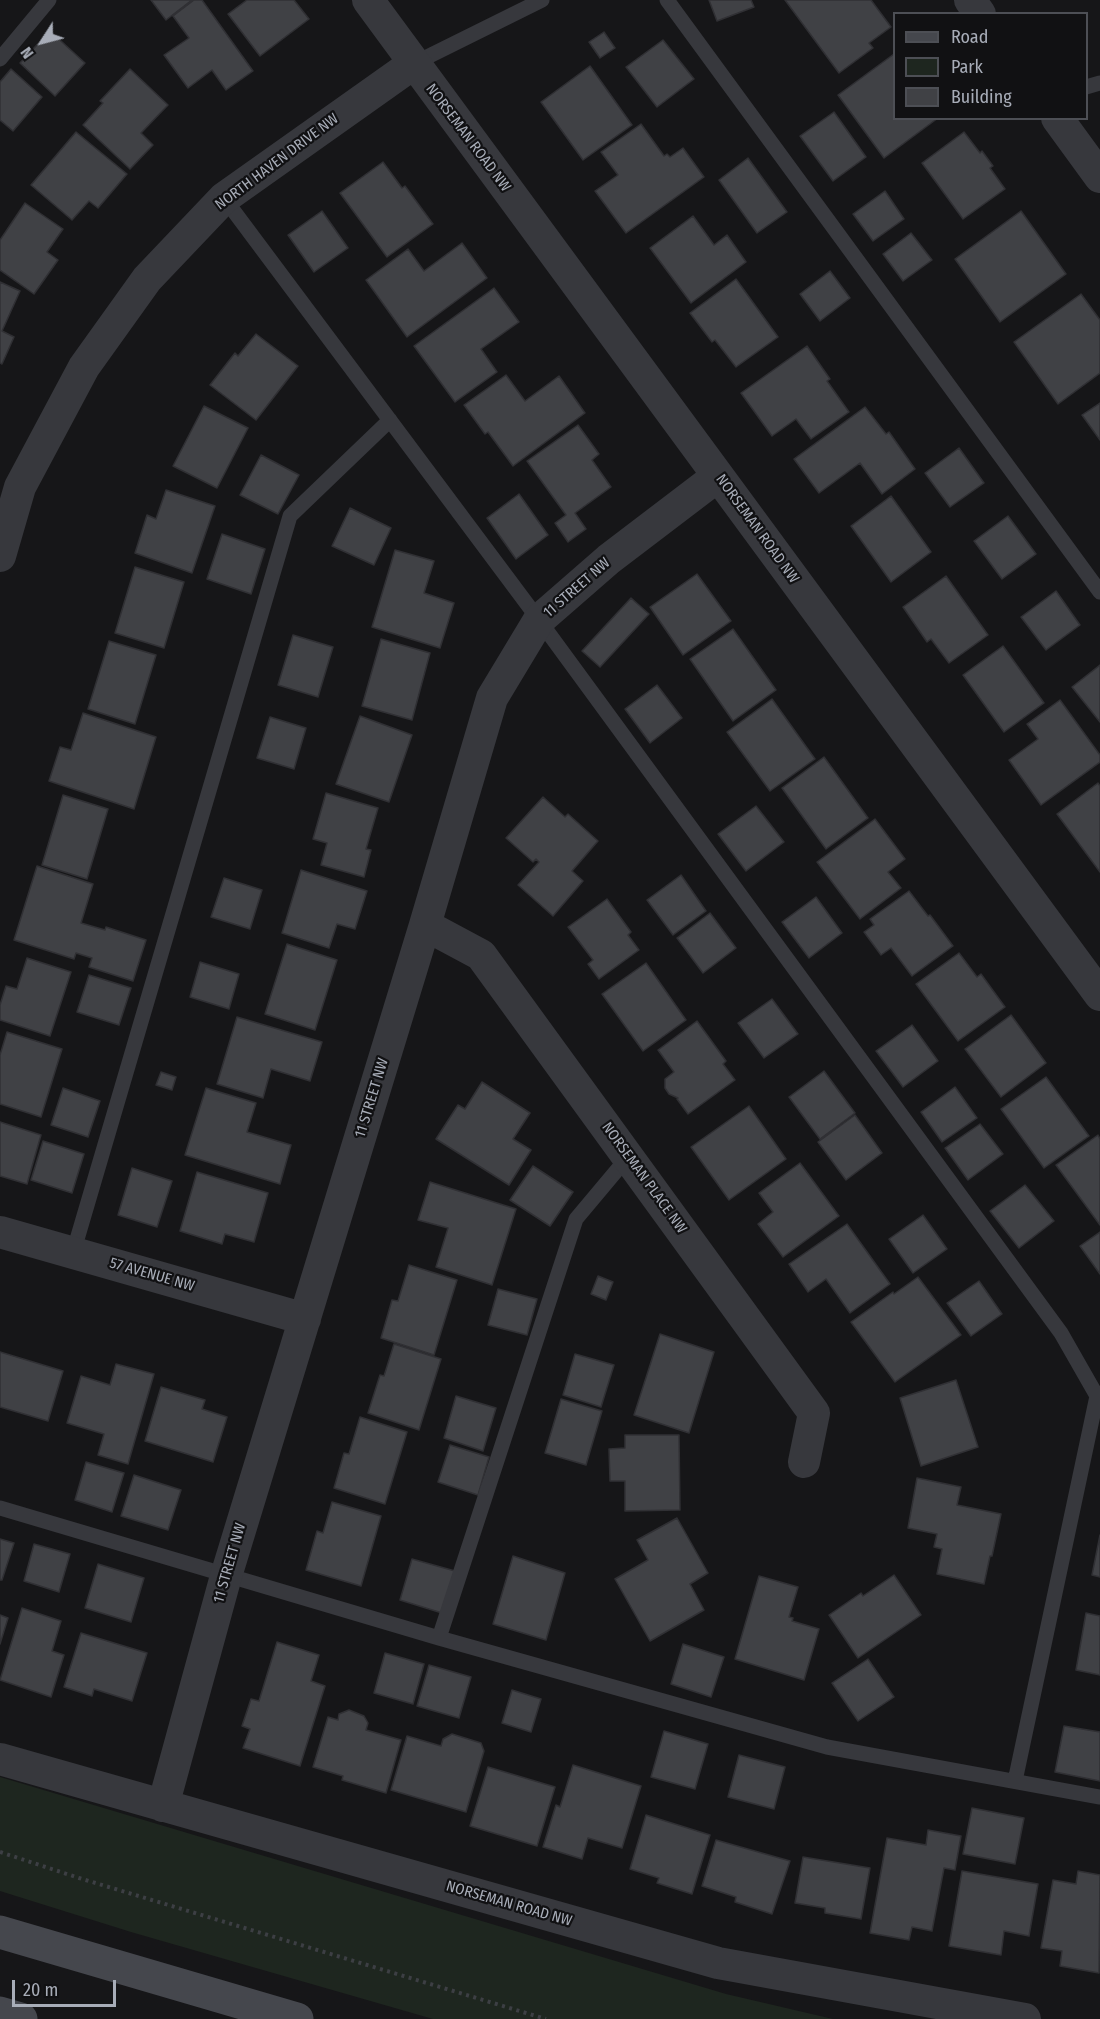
<!DOCTYPE html>
<html>
<head>
<meta charset="utf-8">
<style>
	body { margin:0 }
	#map { position:relative; width:1100px; height:2019px; overflow:hidden; background:#161618; font-family:"Fira Sans Condensed",sans-serif }
	canvas { display:block }
	.legend { position:absolute; left:893px; top:12px; width:195px; height:108px; box-sizing:border-box; background:#111113; border:2px solid #4d4f55; margin:0; padding:8px 10px; list-style:none; font-size:18px; color:#a8adb8 }
	.legend li { display:flex; align-items:center; gap:12px; height:30px }
	.legend b { width:30px; border:2px solid #4d4f55 }
	.north { position:absolute; left:12px; top:12px; width:60px; height:60px; -webkit-text-stroke:4px #111113; paint-order:stroke; rotate:234deg; font-size:16px; font-weight:700; line-height:24px; text-align:center; color:#a8adb8 }
	.north::after { content:''; display:block; margin:auto; width:21px; height:27px; background:#a8adb8; clip-path:polygon(50% 0,100% 100%,50% 72%,0 100%) }
	.scale { position:absolute; left:12px; top:1980px; width:104px; height:27px; box-sizing:border-box; border:3px solid #a8adb8; border-top:0; padding-left:8px; font-size:18px; line-height:21px; white-space:nowrap; color:#a8adb8; -webkit-text-stroke:4px #111113; paint-order:stroke }
</style>
</head>
<body>
<div id="map">
<canvas width="1100" height="2019"></canvas>
<ul class="legend">
<li><b style="height:8px;background:#45474d"></b>Road</li>
<li><b style="height:16px;background:#1e261f"></b>Park</li>
<li><b style="height:16px;background:#404145"></b>Building</li>
</ul>
<div class="north">N</div>
<div class="scale">20 m</div>
</div>
<script>
const c = document.querySelector('canvas').getContext('2d');
c.lineJoin = 'round';
function paint(path, color) {
  c.fillStyle = color;
  c.fill(path, 'evenodd');
}
function stroke(path, color, width, dash) {
  c.strokeStyle = color;
  c.lineWidth = width;
  c.lineCap = dash ? 'butt' : 'round';
  c.setLineDash(dash || []);
  c.stroke(path);
}
function label(font, color, halo, rows, align = 'center') {
  c.font = font + ' "Fira Sans Condensed",sans-serif';
  c.lineWidth = 4.5;
  c.setLineDash([]);
  c.textBaseline = 'middle';
  c.strokeStyle = halo;
  c.fillStyle = color;
  for (const [text, x, y, turn = 0] of rows) {
    c.save();
    c.translate(x, y);
    c.rotate((+turn || 0) * Math.PI / 180);
    c.textAlign = isNaN(turn) ? turn : align;
    if (halo) c.strokeText(text, 0, 0);
    c.fillText(text, 0, 0);
    c.restore();
  }
}
const green = new Path2D(`
	M0,1777l726,217 107,25h-400l-302,-87 -131,-41z`);
const building = new Path2D(`
	M151,0h41l-26,20z
	M194,0h8l51,71 -27,19 -14,-20 -24,18 -24,-33 25,-17 -16,-22z
	M247,0h47l15,19 -49,37 -32,-42z
	M709,0h42l3,7 -37,14z
	M785,0h86l20,27 -22,16 4,5 -34,25z
	M50,31l35,32 -30,33 -35,-33z
	M604,32l11,16 -15,10 -11,-16z
	M663,40l31,39 -37,28 -31,-40z
	M894,54v64h44l-54,40 -46,-63z
	M590,66l42,59 -49,35 -42,-58z
	M11,69l31,28 -29,34 -13,-11v-38z
	M130,69l38,36 -27,28 12,12 -23,24 -47,-44 20,-22 -3,-2z
	M834,112l32,45 -33,24 -33,-45z
	M641,124l23,32 3,-2 3,3 13,-9 21,29 -78,56 -31,-42 23,-16 -17,-23z
	M76,132l51,42 -29,34 -9,-7 -17,19 -41,-35z
	M964,132l16,21 2,-2 11,15 -3,2 15,21 -42,30 -41,-56z
	M748,158l39,54 -30,21 -38,-53z
	M383,162l19,26 3,-2 28,38 -46,33 -47,-64z
	M885,191l19,28 -31,22 -20,-27z
	M25,203l38,26 -16,23 11,8 -24,34 -34,-24v-30z
	M322,211l26,37 -34,24 -26,-37z
	M1021,211l45,63 -66,48 -45,-63z
	M693,216l21,29 13,-10 19,27 -55,41 -41,-55z
	M911,233l21,27 -29,21 -20,-27z
	M462,243l25,35 -80,59 -41,-57 42,-31 16,22z
	M830,271l20,27 -30,23 -20,-27z
	M736,279l42,58 -42,30 -21,-27 -3,2 -22,-29z
	M0,282l20,9 -18,40 12,6 -12,27 -2,-1z
	M494,288l25,34 -38,27 16,23 -42,30 -41,-56z
	M1081,294l19,26v53l-42,31 -44,-62z
	M256,334l42,32 -42,54 -46,-35 25,-32 3,3z
	M807,346l23,33 -3,2 22,31 -38,27 -15,-20 -24,17 -31,-43z
	M506,375l19,26 34,-25 26,37 -72,53 -25,-34 -3,2 -21,-29z
	M1100,403v37l-18,-25z
	M204,406l44,22 -31,60 -44,-22z
	M865,407l21,27 3,-2 26,37 -33,25 -22,-31 -41,30 -25,-34z
	M578,425l21,29 -7,6 19,27 -36,26 11,16 -18,13 -13,-19 11,-8 -39,-54z
	M959,448l25,35 -34,24 -25,-34z
	M261,455l38,20 -21,39 -38,-19z
	M166,490l49,16 -23,67 -57,-20 12,-38 9,4z
	M519,494l29,41 -32,24 -29,-41z
	M891,496l40,56 -40,30 -40,-56z
	M350,508l41,20 -17,37 -42,-19z
	M1008,516l28,38 -34,25 -28,-38z
	M222,534l43,15 -14,45 -44,-15z
	M395,550l39,11 -10,32 30,10 -14,45 -68,-21z
	M135,567l49,15 -20,66 -49,-15z
	M697,574l34,47 -48,34 -33,-48z
	M946,576l42,59 -39,28 -18,-24 -4,3 -24,-35z
	M1056,591l24,34 -34,25 -25,-33z
	M631,598l18,16 -49,53 -18,-16z
	M733,629l43,61 -43,31 -43,-62z
	M293,635l40,12 -15,50 -40,-12z
	M381,639l49,14 -18,67 -50,-14z
	M109,641l47,14 -21,69 -47,-15z
	M1003,646l41,57 -40,29 -41,-57z
	M1100,665v57l-28,-35z
	M657,685l25,33 -32,25 -25,-34z
	M772,699l43,60 -45,32 -43,-59z
	M1060,700l40,55v7l-59,43 -32,-45 29,-21 -11,-15z
	M83,713l73,24 -22,72 -85,-28 11,-34 11,3z
	M360,716l52,19 -23,67 -53,-18z
	M270,717l36,11 -12,41 -37,-11z
	M824,757l44,61 -42,31 -44,-61z
	M1098,783l2,3v86l-43,-58z
	M326,793l52,15 -12,41 5,1 -7,27 -43,-12 6,-22 -14,-4z
	M63,795l45,14 -21,70 -45,-14z
	M543,797l22,20 3,-3 30,27 -26,30 11,10 -30,35 -35,-31 21,-23 -3,-3 -3,3 -27,-24z
	M756,806l28,36 -38,29 -28,-37z
	M875,819l30,40 -17,13 13,16 -41,31 -43,-57z
	M37,866l56,18 -12,39 24,7 1,-3 40,13 -13,41 -44,-14 3,-9 -16,-5 -2,6 -60,-19z
	M301,870l66,21 -12,38 -18,-5 -8,24 -47,-15z
	M681,875l25,36 -33,24 -26,-35z
	M224,878l38,12 -12,39 -39,-12z
	M909,891l19,25 2,-1 23,31 -41,30 -21,-28 -10,7 -17,-23 10,-7 -4,-6z
	M816,897l26,36 -33,25 -27,-36z
	M607,899l24,33 -3,3 11,15 -40,29 -11,-15 5,-4 -25,-33z
	M710,913l26,35 -33,25 -26,-35z
	M287,944l50,16 -22,70 -50,-16z
	M959,953l18,24 4,-3 24,33 -47,34 -42,-57z
	M27,958l44,14 -21,64 -50,-16v-15l6,-19 11,3z
	M200,962l39,12 -10,35 -39,-12z
	M646,963l40,57 -43,31 -41,-57z
	M89,975l42,13 -12,37 -42,-13z
	M772,999l26,35 -34,24 -26,-35z
	M1011,1015l35,48 -45,34 -36,-48z
	M237,1017l85,25 -12,39 -39,-12 -8,29 -46,-14z
	M697,1021l29,40 -3,3 12,16 -47,34 -11,-15 1,-1 -9,-4 -4,-6v-9l9,-7 -16,-22z
	M912,1025l26,36 -35,26 -27,-36z
	M7,1032l55,17 -21,68 -41,-13v-49z
	M824,1071l31,42 -35,26 -31,-42z
	M161,1072l15,5 -4,13 -16,-5z
	M1046,1077l43,59 -45,32 -43,-59z
	M482,1082l48,31 -17,26 18,11 -22,35 -73,-46 22,-34 7,4z
	M955,1087l22,31 -35,24 -21,-30z
	M63,1088l37,13 -12,36 -37,-12z
	M206,1088l50,15 -9,29 44,13 -11,39 -95,-29z
	M749,1106l37,53 -57,41 -38,-53z
	M855,1115l27,38 -36,27 -28,-38z
	M0,1122l41,13 -14,49 -27,-8z
	M980,1124l23,30 -35,26 -23,-32z
	M1098,1135l2,4v86l-44,-60z
	M43,1141l41,13 -12,39 -41,-13z
	M800,1163l39,53 -56,41 -25,-33 15,-12 -14,-19z
	M533,1166l40,26 -23,34 -40,-26z
	M132,1168l40,13 -15,46 -39,-12z
	M197,1172l71,21 -14,49 -29,-8 -3,10 -42,-13z
	M430,1182l86,27 -24,76 -56,-18 12,-39 -30,-8z
	M1025,1185l29,36 -35,27 -29,-37z
	M923,1215l24,34 -34,24 -24,-34z
	M847,1224l43,60 -40,29 -24,-34 -18,13 -19,-28z
	M1100,1232v42l-20,-28z
	M409,1265l48,15 -23,75 -53,-17 11,-38 6,1z
	M598,1276l15,6 -7,18 -15,-6z
	M918,1277l43,58 -66,47 -44,-60 42,-30 1,2z
	M979,1281l23,33 -31,22 -24,-33z
	M498,1289l39,10 -10,36 -39,-10z
	M660,1334l54,18 -25,81 -55,-18z
	M394,1344l47,15 -22,71 -51,-17 12,-38 4,1z
	M0,1352l63,19 -15,50 -48,-14z
	M575,1354l39,11 -13,42 -38,-12z
	M116,1364l38,10 -26,90 -30,-9 6,-21 -37,-11 14,-47 29,9z
	M956,1380l22,67 -57,19 -21,-68z
	M161,1387l44,13 -3,9 25,8 -14,45 -68,-21z
	M456,1396l40,12 -13,43 -39,-13z
	M561,1399l41,12 -16,54 -41,-12z
	M360,1417l47,15 -22,72 -51,-16 10,-35 5,1z
	M625,1435h54l1,75 -55,1v-30h-15l-1,-32 16,-1z
	M450,1445l39,12 -11,38 -40,-13z
	M86,1462l38,11 -12,39 -37,-12z
	M134,1475l47,15 -13,40 -47,-14z
	M917,1478l44,9 -4,18 44,9 -9,42h-2l-6,28 -47,-10 5,-25 -8,-2 3,-13 -29,-6z
	M332,1502l49,14 -20,70 -55,-16 11,-39 6,2z
	M677,1518l31,55 -18,11 14,26 -54,31 -35,-62 33,-19 -11,-20z
	M1100,1535v42l-8,-2z
	M0,1539l14,4 -12,37h-2z
	M34,1544l36,10 -11,38 -35,-11z
	M513,1556l52,17 -19,67 -53,-16z
	M412,1559l43,12 -13,42 -42,-13z
	M98,1564l46,14 -13,44 -46,-14z
	M894,1575l27,40 -63,43 -29,-43 32,-22 2,3z
	M759,1576l39,11 -9,30 4,1 -1,3 27,8 -15,51 -69,-21z
	M22,1608l39,13 -9,30 12,4 -13,42 -51,-17z
	M1086,1613l14,3v59l-24,-5z
	M0,1615l8,3 -8,26z
	M81,1633l66,20 -15,48 -38,-12 -2,7 -28,-9z
	M277,1642l42,13 -8,26 14,5 -25,80 -57,-18 7,-19 -8,-3 9,-27 8,2z
	M683,1644l41,13 -13,40 -40,-13z
	M385,1653l39,11 -11,40 -39,-11z
	M868,1659l26,38 -36,24 -26,-38z
	M429,1665l42,12 -12,41 -42,-12z
	M512,1690l29,9 -10,33 -29,-9z
	M349,1710l15,6 4,7 -2,7 35,10 -15,53 -44,-13 1,-4 -30,-9 15,-50 10,3 1,-6z
	M1064,1726l36,6v49l-45,-9z
	M664,1731l44,13 -13,45 -44,-12z
	M452,1734l29,9 3,8 -18,61 -75,-22 16,-54 34,10 2,-7z
	M739,1755l46,12 -11,42 -46,-12z
	M573,1765l68,21 -19,62 -34,-10 -6,21 -39,-12 13,-42 4,2z
	M488,1767l67,20 -18,59 -67,-20z
	M972,1808l52,10 -9,46 -52,-10z
	M646,1815l64,20 -18,59 -35,-11 2,-5 -29,-9z
	M928,1830l33,6 -6,34 -11,-2 -12,63 -20,-4 -3,13 -39,-7 17,-95 39,7z
	M716,1840l74,21 -18,53 -37,-12 1,-5 -34,-11z
	M803,1857l67,11 -9,51 -36,-6v-5l-30,-5z
	M962,1871l76,13 -9,52 -25,-5 -3,24 -52,-9z
	M1078,1871l22,4 -1,98 -39,-7 2,-15 -21,-3 12,-68 23,4z`);
const path = new Path2D(`
	M0,1852l79,26 467,141`);
const lane = new Path2D(`
	M667,0l433,592
	M0,59l49,-59
	M413,64l129,-64
	M1086,87l14,-4
	M224,198l315,422 522,713 36,63 -82,385
	M73,1253l217,-737 100,-96
	M0,1508l439,130 388,109 273,50
	M439,1638l137,-419 52,-62`);
const street = new Path2D(`
	M368,0l732,995
	M970,0l10,14
	M1057,118l43,59
	M0,556l20,-69 64,-120 63,-88 77,-81 189,-134
	M425,925l56,30 333,458 -10,49
	M0,1232l305,87
	M0,1759l718,204 307,56
	M163,1806l63,-230 199,-651 67,-227 47,-78 70,-61 109,-83`);
const secondary = new Path2D(`
	M0,1932l297,87
	M0,2013l21,6`);
const streetNames = [
	["NORSEMAN ROAD NW",468,138,53],
	["NORTH HAVEN DRIVE NW",277,162,-37],
	["NORSEMAN ROAD NW",757,529,54],
	["11 STREET NW",577,588,-41],
	["11 STREET NW",372,1098,-73],
	["NORSEMAN PLACE NW",644,1178,54],
	["57 AVENUE NW",152,1275,16],
	["11 STREET NW",230,1563,-74],
	["NORSEMAN ROAD NW",509,1904,16]
];
paint(green, '#1e261f');
paint(building, '#404145');
stroke(building, '#303034', 1.5);
stroke(path, '#3d3f44', 4, [3, 4.5]);
stroke(lane, '#37383d', 15);
stroke(street, '#37383d', 32);
stroke(secondary, '#45474d', 33);
label('15px', '#a8adb8', '#111113', streetNames);
</script>
</body>
</html>
